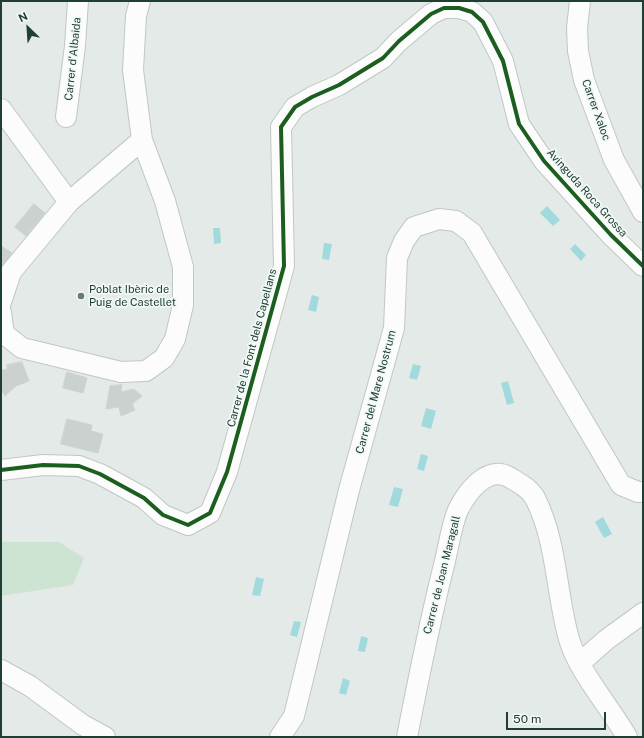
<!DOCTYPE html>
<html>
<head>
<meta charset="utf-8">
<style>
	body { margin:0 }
	#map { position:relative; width:644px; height:738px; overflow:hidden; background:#e4eae7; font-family:"Public Sans",sans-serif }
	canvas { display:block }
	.frame { position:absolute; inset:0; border:2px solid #203f34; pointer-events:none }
	.north { position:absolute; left:8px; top:8px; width:40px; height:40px; -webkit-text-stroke:3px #f2f9f5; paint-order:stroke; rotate:335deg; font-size:11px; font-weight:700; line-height:16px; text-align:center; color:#203f34 }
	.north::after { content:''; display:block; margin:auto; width:14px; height:18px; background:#203f34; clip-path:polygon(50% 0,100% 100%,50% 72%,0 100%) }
	.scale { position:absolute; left:506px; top:712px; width:100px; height:18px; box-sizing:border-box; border:2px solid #203f34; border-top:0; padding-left:5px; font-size:12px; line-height:14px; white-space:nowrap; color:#203f34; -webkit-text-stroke:3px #f2f9f5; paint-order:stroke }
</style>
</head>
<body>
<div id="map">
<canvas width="644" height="738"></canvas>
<div class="frame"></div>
<div class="north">N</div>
<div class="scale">50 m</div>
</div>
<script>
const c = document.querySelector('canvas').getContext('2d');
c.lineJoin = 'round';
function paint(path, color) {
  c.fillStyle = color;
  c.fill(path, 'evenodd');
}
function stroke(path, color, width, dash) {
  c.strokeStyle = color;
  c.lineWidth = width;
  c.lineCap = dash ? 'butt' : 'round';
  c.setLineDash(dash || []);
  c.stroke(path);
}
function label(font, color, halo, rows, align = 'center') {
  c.font = font + ' "Public Sans",sans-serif';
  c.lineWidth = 3.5;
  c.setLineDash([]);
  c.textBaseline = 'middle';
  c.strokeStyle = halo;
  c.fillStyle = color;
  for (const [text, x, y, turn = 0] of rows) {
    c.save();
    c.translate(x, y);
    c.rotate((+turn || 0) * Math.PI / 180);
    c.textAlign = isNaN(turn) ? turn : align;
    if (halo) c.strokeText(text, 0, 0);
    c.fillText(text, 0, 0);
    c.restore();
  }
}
const green = new Path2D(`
	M1,542h58l25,16 -11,27 -72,11z`);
const water = new Path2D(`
	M547,206l13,14 -7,6 -13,-13z
	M213,228h7l1,15 -7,1z
	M324,243l8,1 -3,16 -7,-1z
	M575,244l11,11 -5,6 -11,-12z
	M312,295l7,2 -3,15 -8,-2z
	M413,364l8,2 -4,14 -8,-2z
	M508,381l6,22 -7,2 -6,-22z
	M426,408l10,3 -5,18 -10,-3z
	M421,454l7,2 -4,15 -7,-2z
	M394,487l9,2 -5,18 -9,-2z
	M603,517l9,17 -8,4 -9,-16z
	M256,577l8,2 -4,17 -8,-1z
	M294,621l7,1 -4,15 -7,-2z
	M361,636l7,2 -3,14 -7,-1z
	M343,678l7,3 -4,14 -7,-2z`);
const building = new Path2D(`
	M34,204l11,9 -19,23 -11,-9z
	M1,246l11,7 -11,16z
	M22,362l7,19 -13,5 -11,10 -4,-7v-21l2,2h4v-5z
	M67,372l20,6 -4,15 -20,-5z
	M122,385l-1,7 13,-3 8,7 -10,8 3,6 -14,6 -2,-9 -13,2 4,-23z
	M67,419l25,6 -1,6 12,3 -5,19 -37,-9z`);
const minor = new Path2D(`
	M580,1l-3,27 1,23 6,29 30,80 29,52
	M1,109l68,93
	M66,117l9,-71 3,-45
	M1,302l10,-30 58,-70 73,-62
	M1,312l3,22 18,14 99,24 25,-1 18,-13 11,-19 8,-34v-38l-18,-66 -23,-61 -9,-70 3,-54 4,-15
	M1,470l42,-5 36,1 21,8 44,24 19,17 25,10 22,-12 17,-41 57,-206 -3,-139 14,-20 17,-10 27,-12 44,-27 16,-17 32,-27 13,-6h15l13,4 11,10 20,39 16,63 25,37 67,74 32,31
	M580,663l26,-23 37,-27
	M1,670l29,16 53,39 22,12
	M280,737l14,-21 55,-226 45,-162 3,-70 7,-17 10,-14 25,-8 17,2 16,12 149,252 17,7h5
	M407,737c11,-56 22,-112 36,-168 5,-18 8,-43 15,-59 9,-18 29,-45 51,-33 10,6 20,11 26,21 22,43 21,95 34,141 9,32 41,68 58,98`);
const cycleway = new Path2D(`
	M1,470l42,-5 36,1 21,8 44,24 19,17 25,10 22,-12 17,-41 57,-206 -3,-139 14,-20 17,-10 27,-12 44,-27 16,-17 32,-27 13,-6h15l13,4 11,10 20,39 16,63 25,37 67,74 32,31`);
const markers = [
	[81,296,4,"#657b73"]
];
const streetNames = [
	["Carrer d'Albaida",73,59,-84],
	["Carrer Xaloc",596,110,70],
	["Avinguda Roca Grossa",587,193,48],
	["Carrer de la Font dels Capellans",252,348,-75],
	["Carrer del Mare Nostrum",376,392,-75],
	["Carrer de Joan Maragall",442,575,-76]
];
const poiNames = [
	["Poblat Ibèric de",89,290],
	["Puig de Castellet",89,303]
];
paint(green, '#cce4d1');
paint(water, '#a1dadc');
paint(building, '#cbd1ce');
stroke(building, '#cdd3d0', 1);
stroke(minor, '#c1c7c4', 22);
stroke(minor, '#fbfcfb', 20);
stroke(cycleway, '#1b5e20', 4);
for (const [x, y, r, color] of markers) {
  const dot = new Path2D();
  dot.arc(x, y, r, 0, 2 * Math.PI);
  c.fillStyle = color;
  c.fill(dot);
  stroke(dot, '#f2f9f5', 1.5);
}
label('11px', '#203f34', '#f2f9f5', streetNames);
label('11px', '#203f34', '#f2f9f5', poiNames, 'left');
</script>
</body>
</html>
